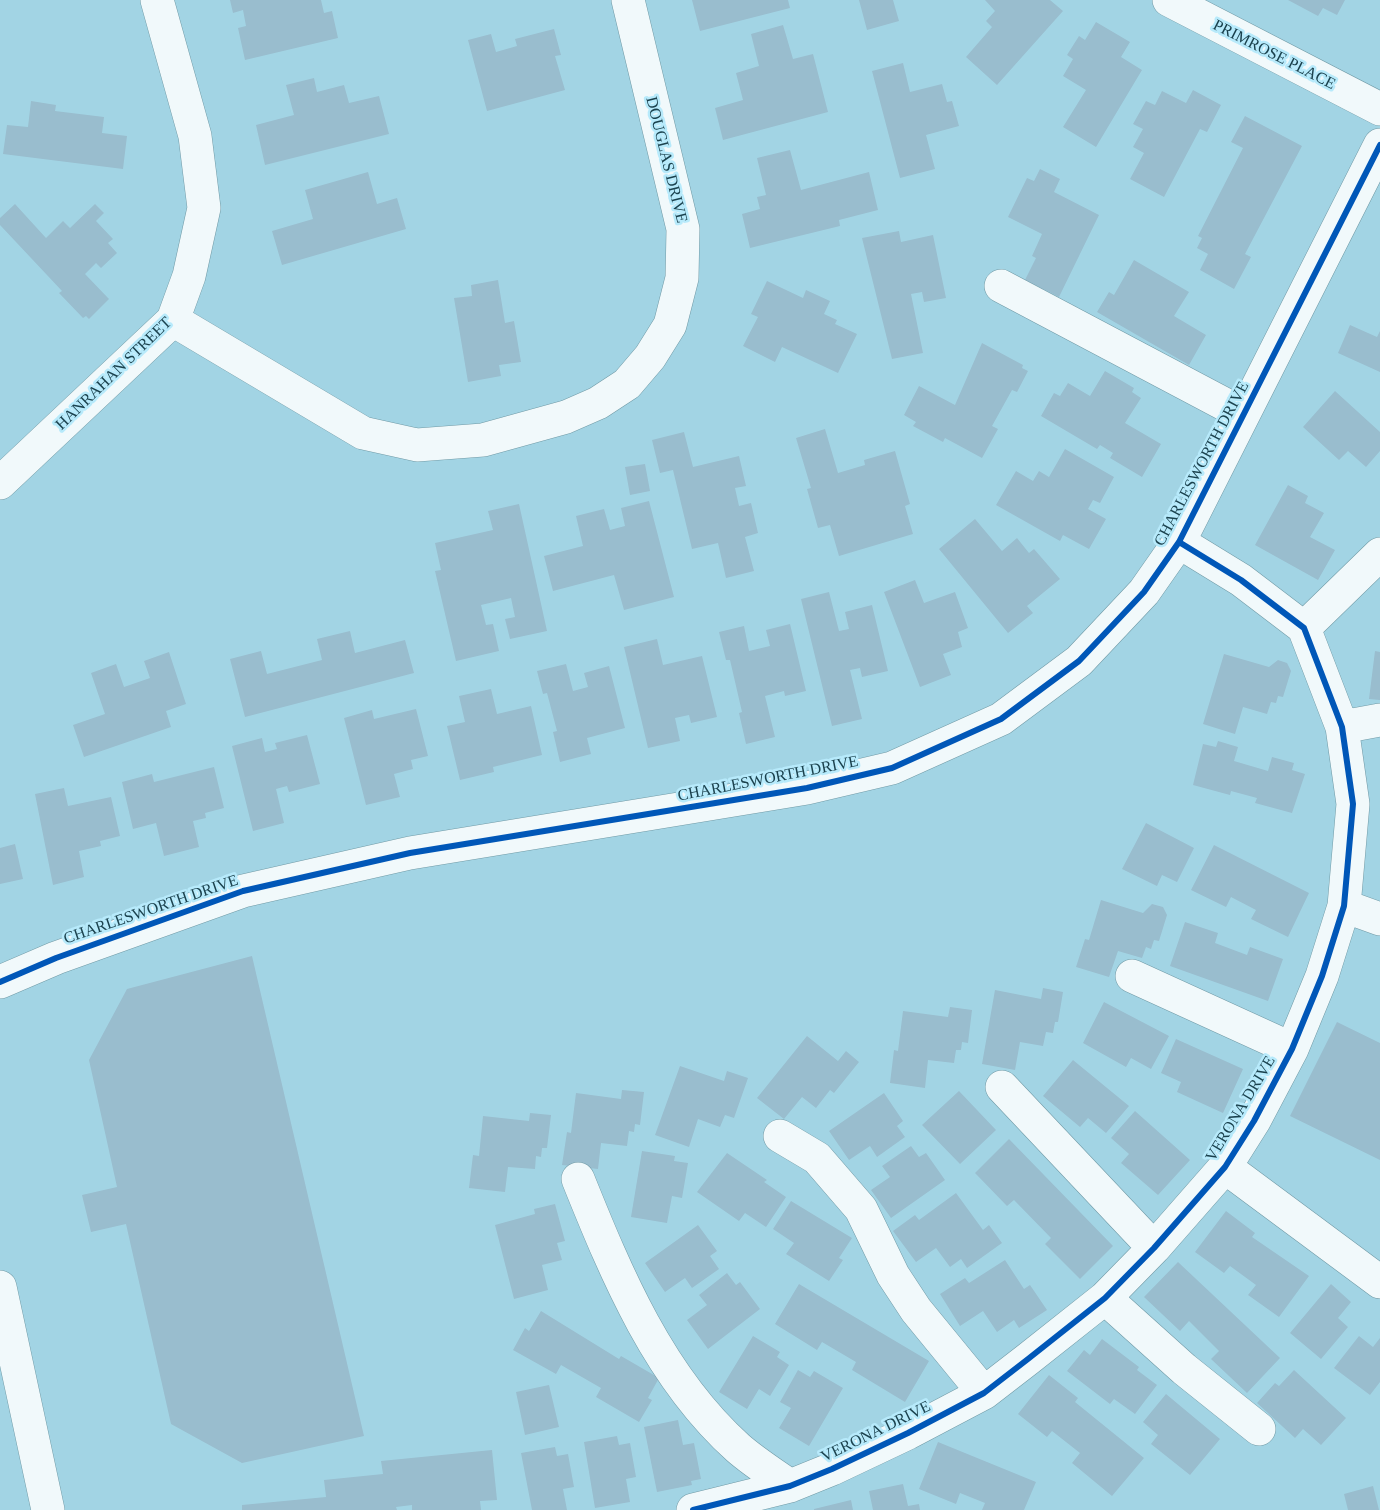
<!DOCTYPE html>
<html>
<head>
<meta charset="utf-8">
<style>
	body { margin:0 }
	canvas { display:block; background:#a2d4e4 }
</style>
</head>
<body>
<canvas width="1380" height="1510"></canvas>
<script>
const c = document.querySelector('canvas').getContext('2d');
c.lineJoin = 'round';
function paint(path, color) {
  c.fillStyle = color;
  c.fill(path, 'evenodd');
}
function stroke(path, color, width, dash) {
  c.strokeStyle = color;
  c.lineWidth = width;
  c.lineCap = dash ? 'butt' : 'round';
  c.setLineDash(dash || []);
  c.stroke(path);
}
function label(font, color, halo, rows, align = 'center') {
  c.font = font + ' Georgia,serif';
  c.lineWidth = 5;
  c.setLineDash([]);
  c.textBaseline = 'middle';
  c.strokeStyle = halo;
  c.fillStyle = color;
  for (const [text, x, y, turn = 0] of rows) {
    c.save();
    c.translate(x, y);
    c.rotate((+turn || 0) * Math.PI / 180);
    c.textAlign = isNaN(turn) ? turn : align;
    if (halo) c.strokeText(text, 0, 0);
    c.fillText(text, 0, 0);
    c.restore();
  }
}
const building = new Path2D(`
	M230,0h91l3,13 8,-2 6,27 -93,22 -7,-32 8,-2 -3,-16 -10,3z
	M692,0h96l2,8 -90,23z
	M859,0h34l6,21 -32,9z
	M985,0h65l13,11 -66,74 -31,-28 26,-30 -6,-6 9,-10z
	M1288,0h57l-8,15 -14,-7 -5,8z
	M1096,22l34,20 -9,15 21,13 -46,77 -33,-20 23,-37 -23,-14 10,-17 -6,-4 12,-19 6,4z
	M783,25l10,34 20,-5 15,58 -105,28 -8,-32 28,-8 -7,-27 23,-7 -8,-32z
	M554,29l7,26 -6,1 10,34 -78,21 -19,-71 23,-6 5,18 21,-6 -2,-7z
	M903,63l7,29 32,-8 5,18 5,-1 7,25 -33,9 9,34 -35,9 -28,-107z
	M314,78l3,14 27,-7 5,18 30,-7 10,38 -124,31 -9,-40 38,-10 -8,-30z
	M1193,90l28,15 -14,27 -7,-3 -36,68 -34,-18 14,-26 -11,-6 10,-18 -10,-5 13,-23 9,4 7,-14 24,12z
	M31,101l25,4 -1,6 49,6 -2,16 25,3 -4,33 -120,-15 4,-29 21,2z
	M1245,116l57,30 -57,108 6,3 -17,32 -34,-19 8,-16 -11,-6 5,-10 -4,-2 45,-88 -12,-6z
	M790,150l11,40 68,-18 9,38 -39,10 1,6 -90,22 -8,-34 18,-5 -3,-12 9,-2 -9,-37z
	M1040,169l20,10 -6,13 45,23 -40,82 -34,-17 11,-22 -4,-2 10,-22 -34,-17 19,-39 7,3z
	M368,172l9,32 20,-6 9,31 -124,36 -10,-34 41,-12 -8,-29z
	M15,204l31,34 17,-17 7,7 25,-24 9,9 -8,8 17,18 -5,4 9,10 -16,15 -5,-5 -11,11 24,25 -20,20 -3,-3 -3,2 -24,-25 3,-2 -62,-66v-7z
	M899,231l2,11 32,-7 13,63 -22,4 -2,-10 -11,2 12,59 -31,6 -30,-121z
	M1134,260l55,32 -15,24 32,19 -17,30 -92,-53 12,-20 5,3z
	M498,280l7,43 9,-2 7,41 -22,3 2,11 -33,6 -14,-84 18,-2 -1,-11z
	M767,281l36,17 3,-8 24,11 -6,13 13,6 -2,4 22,10 -19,39 -56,-26 -7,15 -32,-16 15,-29 -7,-3z
	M1350,325l27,12 3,-6v41l-42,-19z
	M982,343l41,22 -1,3 6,3 -11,21 -5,-2 -20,36 6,3 -16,29 -37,-20 -2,4 -30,-16 3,-4 -12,-7 15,-29 36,19z
	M1105,371l29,17 -2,4 9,6 -16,25 36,21 -19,33 -32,-19 3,-5 -13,-8 -3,4 -56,-33 13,-23 6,3 8,-13 22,13z
	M1335,391l45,41v19l-14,16 -18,-16 -9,9 -36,-33z
	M825,429l13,44 27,-8 -1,-5 31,-9 15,53 -5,2 8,28 -74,22 -9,-31 -12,3 -11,-39 4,-1 -15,-50z
	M684,432l9,35 46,-11 7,30 -11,2 4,18 12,-3 7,30 -13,4 9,34 -28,7 -8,-35 -26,6 -19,-79 -13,3 -8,-33z
	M1065,449l49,28 -14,26 -7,-3 -5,9 18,10 -17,30 -26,-14 -3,6 -64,-36 20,-34 17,10 6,-10 10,6z
	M645,464l5,27 -20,4 -5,-28z
	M1288,485l20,11 -3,7 19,10 -14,24 25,13 -17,30 -63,-35z
	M649,501l25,96 -50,13 -10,-35 -61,16 -9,-35 39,-10 -7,-30 28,-7 6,21 15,-4 -4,-18z
	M519,504l28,127 -37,8 -5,-20 10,-2 -4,-19 -30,7 5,20 7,-1 6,27 -43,10 -21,-90 6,-1 -6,-27 58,-13 -5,-19z
	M975,519l27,32 15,-13 12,15 5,-4 26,30 -33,27 6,7 -25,20 -69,-84z
	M915,580l9,23 31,-11 13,36 -10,4 4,15 -19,7 8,21 -31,12 -36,-95z
	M829,592l10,39 10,-2 -4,-17 27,-7 16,66 -26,6 -2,-9 -10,2 12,49 -30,7 -31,-127z
	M790,624l16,67 -21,5 -1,-5 -19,5 10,41 -29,7 -7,-31 3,-1 -12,-52h-4l-7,-28 25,-6 5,25 21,-5 -4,-16z
	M350,631l5,22 50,-13 9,33 -169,44 -15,-58 31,-8 6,23 55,-14 -5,-21z
	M657,639l6,26 39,-9 15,61 -26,6 -2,-8 -14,3 5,23 -32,7 -24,-101z
	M1375,651l5,1v48l-11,-1z
	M169,652l17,52 -20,7 5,16 -87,30 -11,-32 32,-11 -14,-41 25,-9 8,23 26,-9 -6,-17z
	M1224,654l45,13 9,-7 9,3 4,8 -8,26 -5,-1 -2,7 -5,-1 -4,12 -24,-7 -8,27 -32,-10z
	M566,664l7,27 15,-4 -4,-14 25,-7 16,62 -38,10 4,16 -31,8 -7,-30 4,-1 -10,-38 -4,1 -6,-23z
	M491,689l6,25 34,-8 11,49 -49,12 1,5 -34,8 -13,-54 18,-4 -6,-26z
	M416,709l12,47 -17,4 2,9 -19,5 6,23 -34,8 -22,-87 28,-8 2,9z
	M307,735l13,49 -31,8 -2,-6 -11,3 8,34 -31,8 -21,-85 30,-8 3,14 12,-3 -2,-6z
	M1218,741l20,6 -4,14 34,10 4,-14 22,6 -2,7 13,4 -13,39 -37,-10 2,-5 -26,-7 -1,4 -37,-10 10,-41 13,3z
	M214,767l10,41 -19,5 1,5 -13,3 6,26 -35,9 -8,-33 -23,6 -11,-47 30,-8 2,8z
	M64,788l4,18 43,-9 9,39 -20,5 1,5 -22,5 5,26 -31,8 -18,-91z
	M1146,823l48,25 -17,34 -15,-7 -5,11 -35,-17z
	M15,844l8,35 -23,5v-36z
	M1214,845l95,48 -21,44 -37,-18 5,-9 -25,-13 -5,10 -35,-17z
	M1101,900l42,13 9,-9 11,3 4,8 -8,26 -5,-1 -3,9 -5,-2 -4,11 -24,-7 -9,26 -33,-10 9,-28 4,1z
	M1185,922l33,11 -3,10 32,12 3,-8 33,12 -15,42 -98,-35z
	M252,956l112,480 -122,27 -71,-39 -45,-200 -35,8 -9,-37 35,-8 -28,-127 38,-71z
	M1043,988l20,4 -5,30h-3l-2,11 -7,-1 -3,14 -23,-4 -5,28 -33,-6 13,-74 46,9z
	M1104,1002l65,34 -18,33 -20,-11 -5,9 -43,-24z
	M950,1007l22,3 -4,33 -6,-1 -1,8h-5l-2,13 -26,-3 -3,28 -35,-5 4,-33 4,1 5,-40 45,6z
	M1337,1022l43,21v117l-90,-44z
	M807,1036l31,25 8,-10 13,11 -25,31 -4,-3 -14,18 -14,-11 -18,22 -27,-21z
	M1176,1039l67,30 -20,44 -46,-21 4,-10 -20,-9z
	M1073,1060l56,46 -23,27 -18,-15 -8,9 -37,-31z
	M680,1066l44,15 3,-10 21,7 -14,40 -9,-3 -5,12 -22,-8 -9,28 -34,-12z
	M622,1090l22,2 -4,33 -5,-1 -1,8 -5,-1 -2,15 -26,-3 -3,26 -36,-4 5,-33 4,1 5,-40 45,6z
	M959,1091l37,39 -36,34 -38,-39z
	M884,1093l19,28 -6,5 8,11 -28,20 -7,-11 -21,14 -20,-29z
	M1135,1111l55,49 -32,35 -37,-32 8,-9 -18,-16z
	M530,1113l21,2 -4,33h-5l-1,9 -5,-1 -1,13 -27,-2 -3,25 -36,-4 4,-33 6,1 4,-40 46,5z
	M1009,1139l104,107 -33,33 -35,-35 6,-6 -37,-38 -7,6 -32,-33z
	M911,1146l8,11 7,-4 19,27 -54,38 -20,-28 19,-13 -8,-11z
	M642,1151l33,5 -1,5 14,2 -6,35 -10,-2 -5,27 -36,-6z
	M727,1153l40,27 -3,2 22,15 -20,30 -21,-14 -6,8 -42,-29z
	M956,1193l27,37 6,-5 13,18 -35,25 -6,-9 -11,8 -14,-19 -20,14 -23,-31 22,-16 4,5z
	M791,1201l61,37 -13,20 4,2 -14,21 -43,-27 8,-11 -21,-14z
	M555,1204l10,37 -8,2 5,17 -20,5 6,25 -34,9 -19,-74 40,-11 -1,-5z
	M1226,1211l29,22 -3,4 57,39 -30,41 -31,-22 8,-10 -26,-19 -6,7 -29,-21z
	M698,1225l19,26 -7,5 9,13 -27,19 -7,-10 -20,14 -20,-29z
	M1005,1260l19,29 6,-4 17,25 -28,18 -5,-8 -17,12 -14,-21 -23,15 -20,-32 25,-16 4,5z
	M1178,1262l102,96 -33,35 -36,-34 8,-8 -30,-30 -9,10 -36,-34z
	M727,1273l9,12 4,-3 20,27 -52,40 -21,-29 20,-15 -8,-10z
	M799,1284l130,77 -24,41 -53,-32 4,-8 -34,-20 -5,8 -42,-26z
	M1331,1284l20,18 -13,16 10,9 -27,32 -31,-26z
	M541,1311l78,48 2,-3 38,22 -11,20 4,2 -13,22 -43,-25 5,-9 -40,-23 -5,9 -43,-24 12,-22 4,3z
	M753,1336l27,16 -3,5 12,8 -19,31 -11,-7 -12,20 -28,-17z
	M1359,1336l14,11 7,-9v44l-10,13 -36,-27z
	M1102,1339l37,28 -2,3 20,15 -22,29 -21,-15 -4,5 -43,-33 17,-21 6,5z
	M798,1370l12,7 4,-6 29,17 -34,58 -30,-18 12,-20 -11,-6z
	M1294,1370l52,48 -25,27 -18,-16 -8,9 -38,-35 18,-20 4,3z
	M1049,1375l29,23 -3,4 69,56 -32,38 -40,-33 8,-10 -28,-22 -5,6 -29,-23z
	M549,1385l10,42 -34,8 -9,-43z
	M1166,1394l54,45 -30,36 -39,-31 7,-9 -15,-13z
	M678,1420l5,25 11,-2 7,36 -10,2 1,4 -35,7 -13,-65z
	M617,1436l2,9 11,-2 6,34 -10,2 4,23 -35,6 -11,-66z
	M938,1442l98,40 -12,28h-42l3,-7 -25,-10 -4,11 -37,-15z
	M555,1447l2,9 11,-2 6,33 -11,2 4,21h-35l-11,-57z
	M492,1450l5,50 -17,1 1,9h-69v-5l-16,2 1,3h-155v-5l84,-8 -2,-17 59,-6 -2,-13z
	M903,1484l5,22 11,-2 1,6h-47l-4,-19z
	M1373,1486l6,24h-31l-4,-16z
	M851,1500l2,10h-39v-1z`);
const minor = new Path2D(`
	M1169,0l211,109
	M1001,286l242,128
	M173,320l190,113 54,12 66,-5 83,-23 32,-14 29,-19 23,-27 20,-32 12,-47 1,-49 -55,-229
	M0,483l173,-163 16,-44 15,-68 -9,-72 -38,-136
	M1304,628l76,-74
	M1342,727l38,-7
	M1344,906l36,13
	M1132,976l160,73
	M0,982l56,-24 187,-67 167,-38 397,-65 85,-20 109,-49 78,-58 65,-69 35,-50 201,-397
	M1002,1087l152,161
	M780,1136l37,22 44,51 32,66 23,35 68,83
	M1225,1167l155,115
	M578,1179c39,97 81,198 160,269 16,14 35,26 52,38
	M0,1287l48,223
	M1105,1298l79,71 75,60
	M693,1510l97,-24 42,-17 76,-36 76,-40 44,-34 77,-61 49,-50 71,-81 29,-46 38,-72 30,-73 22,-70 9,-102 -11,-77 -38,-99 -63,-48 -62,-38`);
const cycleway = new Path2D(`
	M0,982l56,-24 187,-67 167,-38 397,-65 85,-20 109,-49 78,-58 65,-69 35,-50 201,-397
	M693,1510l97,-24 42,-17 76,-36 76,-40 44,-34 77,-61 49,-50 71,-81 29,-46 38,-72 30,-73 22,-70 9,-102 -11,-77 -38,-99 -63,-48 -62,-38`);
const streetNames = [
	["PRIMROSE PLACE",1274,55,27],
	["DOUGLAS DRIVE",666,160,76],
	["HANRAHAN STREET",114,374,-44],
	["CHARLESWORTH DRIVE",1202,464,-62],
	["CHARLESWORTH DRIVE",768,779,-11],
	["CHARLESWORTH DRIVE",151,910,-19],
	["VERONA DRIVE",1241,1109,-59],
	["VERONA DRIVE",876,1432,-26]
];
paint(building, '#99bdce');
stroke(minor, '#709aa6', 34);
stroke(minor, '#f1f9fb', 33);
stroke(cycleway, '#0057b8', 6);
label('16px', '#1b424e', '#b7eafb', streetNames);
</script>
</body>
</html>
